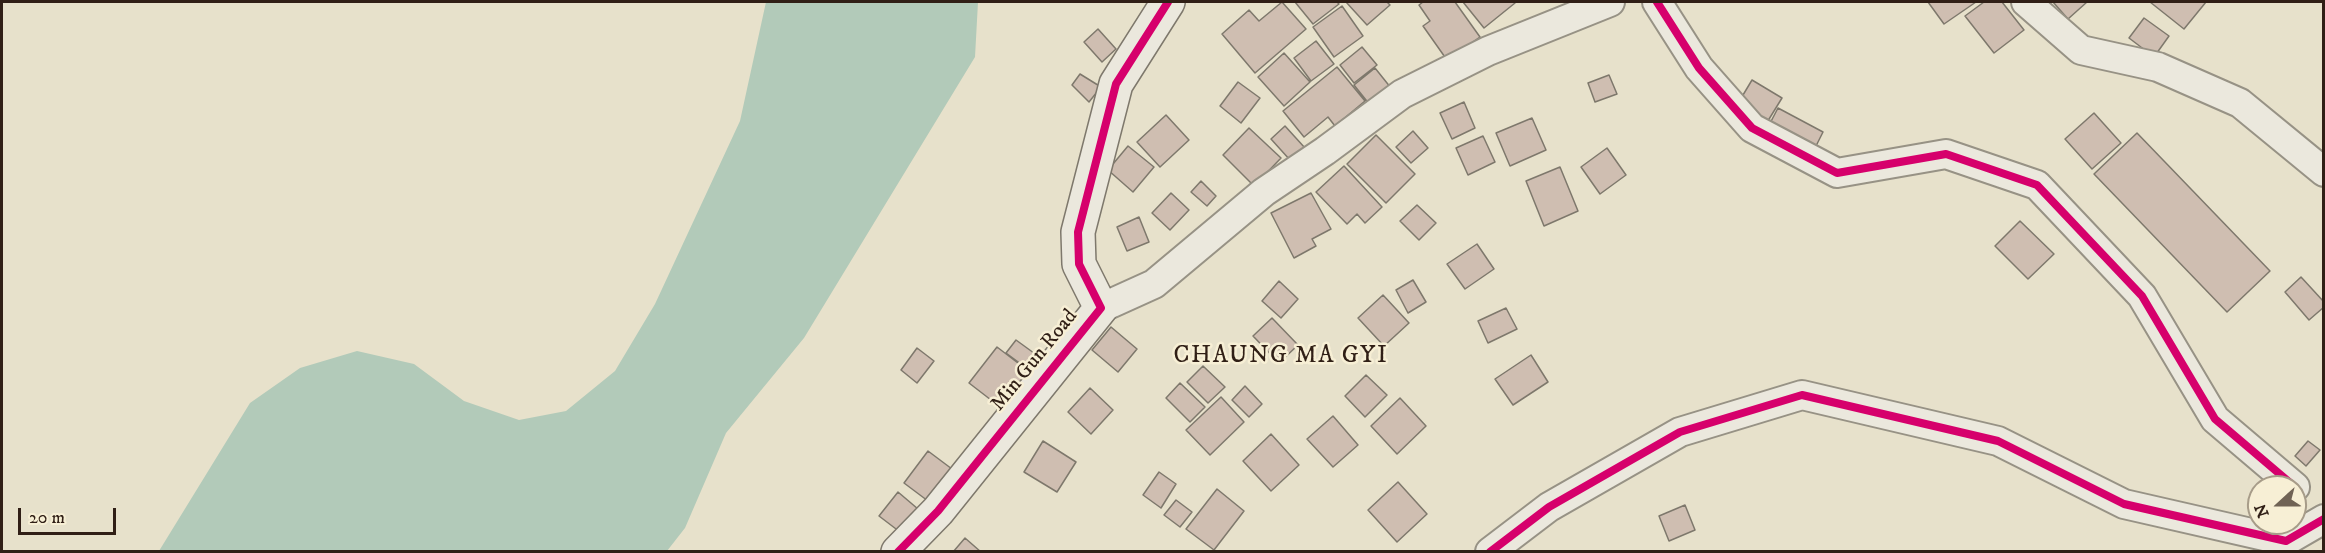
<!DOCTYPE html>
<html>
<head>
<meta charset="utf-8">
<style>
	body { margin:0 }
	#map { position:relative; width:2325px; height:553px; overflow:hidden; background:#e7e1cb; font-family:"IM FELL DW Pica",serif }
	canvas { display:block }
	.frame { position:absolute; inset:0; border:3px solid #301f16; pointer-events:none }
	.north { position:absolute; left:2247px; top:475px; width:60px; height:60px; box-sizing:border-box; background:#f7efd5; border:2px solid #a79c89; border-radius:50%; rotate:249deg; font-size:16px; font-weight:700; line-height:24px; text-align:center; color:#301f16 }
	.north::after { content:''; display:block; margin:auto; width:21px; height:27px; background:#706355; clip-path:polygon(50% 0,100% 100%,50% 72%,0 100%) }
	.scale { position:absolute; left:18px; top:508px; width:98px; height:27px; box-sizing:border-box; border:3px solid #301f16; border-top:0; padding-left:8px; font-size:18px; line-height:21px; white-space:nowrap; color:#301f16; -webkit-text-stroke:4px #f7efd5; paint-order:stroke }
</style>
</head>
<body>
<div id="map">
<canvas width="2325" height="553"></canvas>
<div class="frame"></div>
<div class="north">N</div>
<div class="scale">20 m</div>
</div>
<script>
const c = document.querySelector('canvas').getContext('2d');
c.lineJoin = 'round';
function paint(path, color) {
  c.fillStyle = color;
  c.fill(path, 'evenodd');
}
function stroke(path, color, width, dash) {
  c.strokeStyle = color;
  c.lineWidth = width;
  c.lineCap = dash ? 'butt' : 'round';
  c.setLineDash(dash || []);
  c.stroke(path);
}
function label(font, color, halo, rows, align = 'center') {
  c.font = font + ' "IM FELL DW Pica",serif';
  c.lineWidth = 5;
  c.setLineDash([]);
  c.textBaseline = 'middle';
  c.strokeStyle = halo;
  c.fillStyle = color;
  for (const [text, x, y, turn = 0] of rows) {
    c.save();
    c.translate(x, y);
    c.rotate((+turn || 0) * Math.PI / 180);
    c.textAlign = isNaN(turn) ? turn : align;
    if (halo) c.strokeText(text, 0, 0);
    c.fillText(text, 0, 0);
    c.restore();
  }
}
const water = new Path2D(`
	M766,2h212l-3,55 -171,281 -78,95 -41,95 -18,23h-508l91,-148 50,-35 57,-17 57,13 50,37 55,19 47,-9 49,-40 40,-67 85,-183z`);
const building = new Path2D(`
	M1282,2l24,27 -51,44 -33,-39 27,-24 10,11z
	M1295,2h42l2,2 -26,20z
	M1346,2h41l3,3 -23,20z
	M1423,2h32l25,35 -33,23 -24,-34 7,-5 -11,-16z
	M1463,2h51l1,1 -31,25z
	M1928,2h48l-32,22z
	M1984,2h18l22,28 -30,23 -29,-37z
	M2053,2h34l-19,17z
	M2150,2h56l-22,27z
	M1342,6l21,30 -29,21 -21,-30z
	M2144,18l25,18 -15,21 -25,-19z
	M1098,29l18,20 -14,13 -18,-20z
	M1316,41l18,23 -23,17 -17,-23z
	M1362,47l15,18 -23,18 -14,-18z
	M1284,53l26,29 -26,24 -26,-29z
	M1337,67l28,34 -30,25 -7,-9 -24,20 -21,-26z
	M1375,68l16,20 -21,17 -16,-20z
	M1080,74l21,13 -12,15 -17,-17z
	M1609,75l8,19 -22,8 -7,-19z
	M1752,80l30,18 -16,26 -29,-19z
	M1238,82l22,16 -19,25 -21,-17z
	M1464,102l11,26 -23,11 -12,-26z
	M1778,108l45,24 -11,22 -45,-25z
	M2094,113l27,30 -29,26 -27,-30z
	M1166,115l23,25 -29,27 -23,-25z
	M1532,118l14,32 -36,16 -14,-33z
	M1285,126l20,22 -15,12 -19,-21z
	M1249,128l32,30 -27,28 -31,-31z
	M1413,131l15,17 -17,15 -15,-16z
	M2137,133l133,138 -43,41 -133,-138z
	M1376,135l39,39 -29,29 -39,-39z
	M1483,136l12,26 -27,13 -12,-27z
	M1128,146l26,21 -21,25 -25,-22z
	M1607,148l19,27 -26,19 -19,-27z
	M1344,166l38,41 -17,16 -8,-9 -10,10 -31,-32z
	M1560,167l18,44 -34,15 -18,-45z
	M1201,181l15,15 -9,10 -16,-14z
	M1171,193l18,17 -19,20 -18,-17z
	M1311,193l20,36 -19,10 4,7 -22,12 -23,-45z
	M1417,205l19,18 -17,17 -19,-19z
	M1139,217l10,25 -22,9 -10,-24z
	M2020,221l34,33 -26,25 -33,-33z
	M1477,244l17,25 -29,20 -18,-25z
	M2301,277l23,25v5l-15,13 -24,-28z
	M1413,280l13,22 -18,11 -12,-23z
	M1279,281l19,18 -17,19 -19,-17z
	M1383,295l26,28 -25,23 -26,-28z
	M1506,308l11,21 -29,14 -10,-22z
	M1272,318l26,27 -19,18 -26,-27z
	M1111,327l26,22 -19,23 -26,-22z
	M1016,340l22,16 -9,14 -23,-17z
	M997,347l34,26 -27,37 -35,-27z
	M917,348l17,13 -17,22 -16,-13z
	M1531,355l17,27 -35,23 -18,-26z
	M1203,366l22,21 -17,16 -21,-21z
	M1366,375l21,20 -22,22 -20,-21z
	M1180,383l25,24 -15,15 -24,-24z
	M1245,386l17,18 -13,13 -17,-17z
	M1090,388l23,22 -22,24 -23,-22z
	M1221,397l23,25 -34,33 -24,-25z
	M1400,398l26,28 -29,28 -26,-28z
	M1333,416l25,29 -25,22 -26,-28z
	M1271,434l28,31 -28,26 -28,-30z
	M1043,441l33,21 -19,30 -33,-20z
	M2308,441l12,9 -14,16 -11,-10z
	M928,451l28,21 -24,32 -28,-21z
	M1159,472l17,12 -15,24 -18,-13z
	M1398,482l29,32 -30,28 -29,-32z
	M1217,489l27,22 -30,39 -28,-21z
	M898,492l20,17 -18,23 -21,-16z
	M1176,500l16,12 -12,15 -16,-12z
	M1685,505l10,25 -26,11 -10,-25z
	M965,538l16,14h-28z`);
const street = new Path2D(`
	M1657,2l42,66 53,60 85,45 109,-19 91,31 105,111 73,123 80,68
	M2026,2l55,48 77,17 82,36 84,69
	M1101,308l53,-24 110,-92 61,-41 77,-57 86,-43 122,-49
	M1490,552l59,-45 131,-75 122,-37 196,46 126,63 162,37 38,-22`);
const secondary = new Path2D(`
	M898,552l40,-41 163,-203 -22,-44 -1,-32 38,-148 52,-82`);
const cycleway = new Path2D(`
	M1657,2l42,66 53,60 85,45 109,-19 91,31 105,111 73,123 80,68
	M898,552l40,-41 163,-203 -22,-44 -1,-32 38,-148 52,-82
	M1490,552l59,-45 131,-75 122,-37 196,46 126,63 162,37 38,-22`);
const streetNames = [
	["Min Gun Road",1035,361,-51]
];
const quarterNames = [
	["CHAUNG MA GYI",1281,357]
];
paint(water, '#b2cab9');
paint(building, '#cfbeb1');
stroke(building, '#7e786c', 1.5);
stroke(street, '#979285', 32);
stroke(secondary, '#7e786c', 36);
stroke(street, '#ebe8dd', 28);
stroke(secondary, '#ebe8dd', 33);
stroke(cycleway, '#d6006c', 8);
label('21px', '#301f16', '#f7efd5', streetNames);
c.letterSpacing = '1.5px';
label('24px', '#301f16', '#f7efd5', quarterNames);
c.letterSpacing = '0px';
</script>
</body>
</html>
